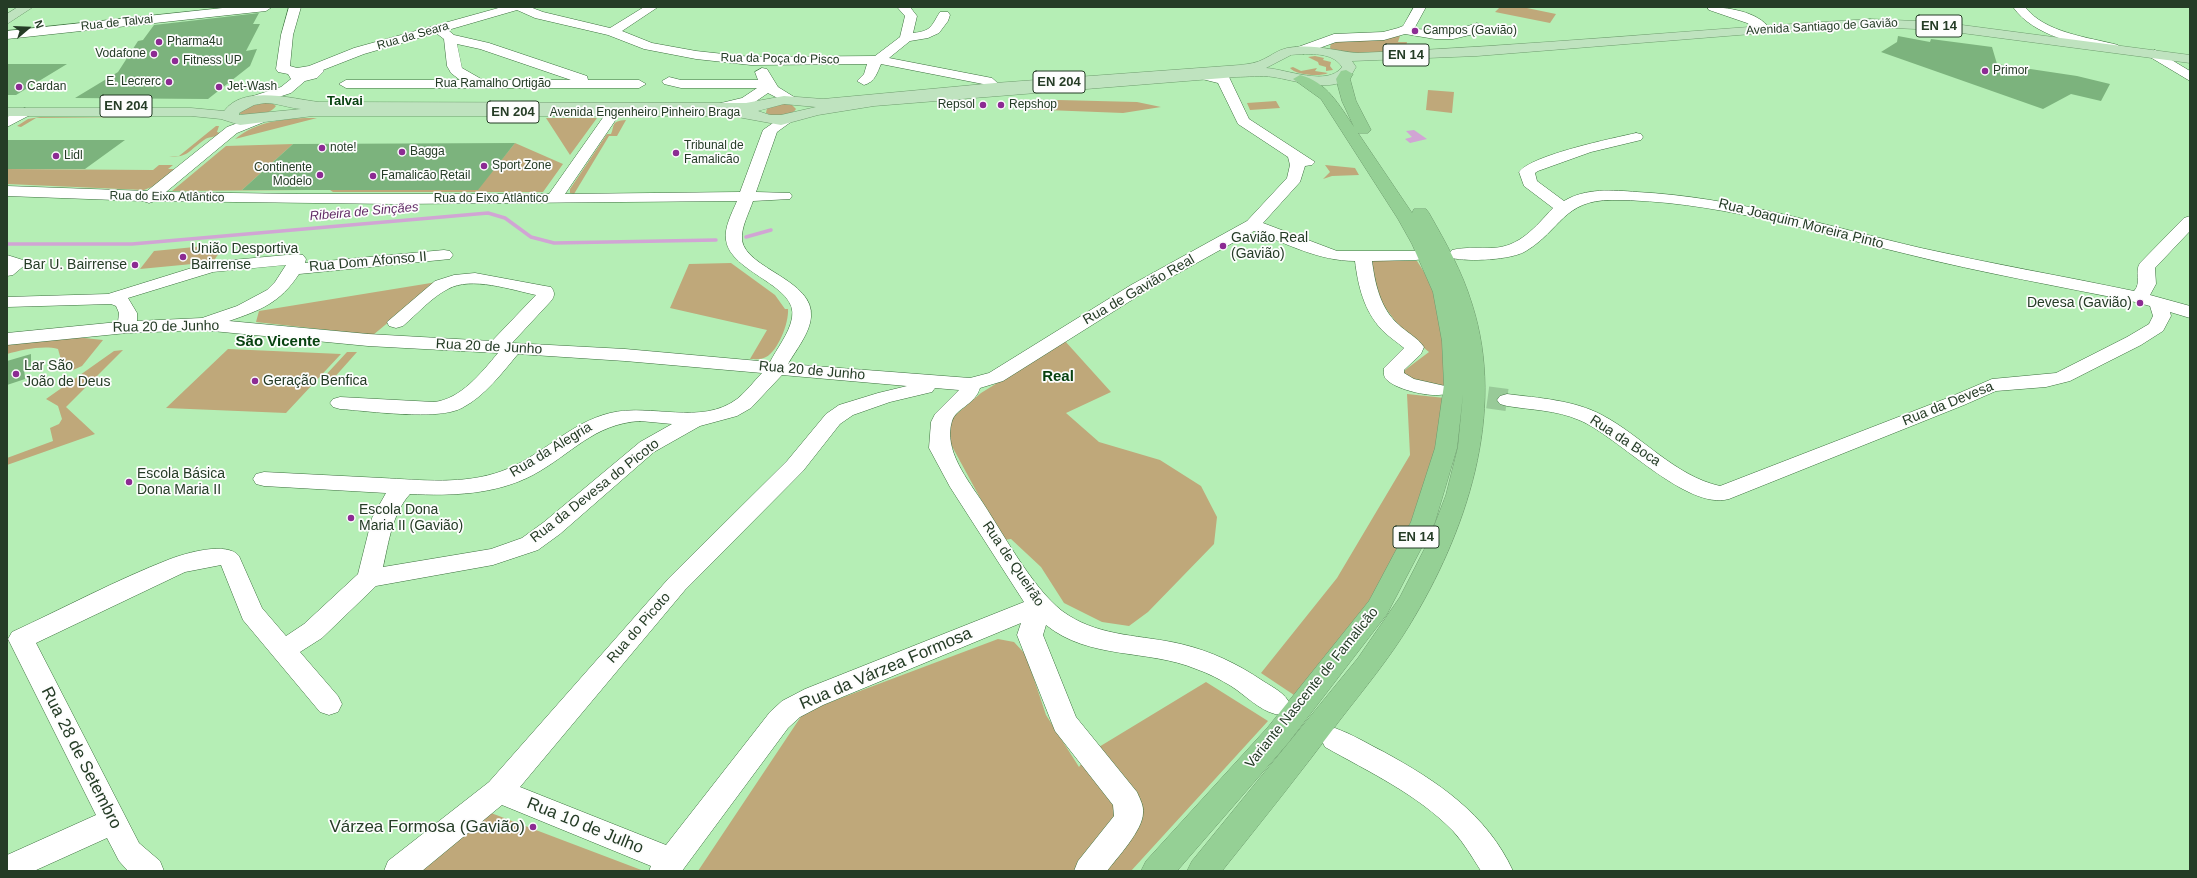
<!DOCTYPE html>
<html>
<head>
<meta charset="utf-8">
<style>
	body { margin:0 }
	#map { position:relative; width:2197px; height:878px; overflow:hidden; background:#b5eeb5; font-family:Arial,sans-serif }
	canvas { display:block }
	.frame { position:absolute; inset:0; border:8px solid #253c26; pointer-events:none }
	.north { position:absolute; left:8px; top:8px; width:40px; height:40px; -webkit-text-stroke:3px #fdfdfd; paint-order:stroke; rotate:71deg; font-size:11px; font-weight:700; line-height:16px; text-align:center; color:#253c26 }
	.north::after { content:''; display:block; margin:auto; width:14px; height:18px; background:#253c26; clip-path:polygon(50% 0,100% 100%,50% 72%,0 100%) }
</style>
</head>
<body>
<div id="map">
<canvas width="2197" height="878"></canvas>
<div class="frame"></div>
<div class="north">N</div>
</div>
<script>
const c = document.querySelector('canvas').getContext('2d');
c.lineJoin = 'round';
function paint(path, color) {
  c.fillStyle = color;
  c.fill(path, 'evenodd');
}
function stroke(path, color, width, dash) {
  c.strokeStyle = color;
  c.lineWidth = width;
  c.lineCap = dash ? 'butt' : 'round';
  c.setLineDash(dash || []);
  c.stroke(path);
}
function label(font, color, halo, rows, align = 'center') {
  c.font = font + ' Arial,sans-serif';
  c.lineWidth = 3.5;
  c.setLineDash([]);
  c.textBaseline = 'middle';
  c.strokeStyle = halo;
  c.fillStyle = color;
  for (const [text, x, y, turn = 0] of rows) {
    c.save();
    c.translate(x, y);
    c.rotate((+turn || 0) * Math.PI / 180);
    c.textAlign = isNaN(turn) ? turn : align;
    if (halo) c.strokeText(text, 0, 0);
    c.fillText(text, 0, 0);
    c.restore();
  }
}
const green = new Path2D(`
	M1500,7h22l34,7 -6,9 -55,-11z
	M1400,36l-2,6h9l-2,9 -51,4 -23,-5 -1,-3 1,-3 7,-3z
	M1315,56l9,2 -1,2 8,2 -1,4 3,4 -7,1v-4l-7,-2 -1,-3 -10,-5z
	M1293,67l8,4 16,-3 -2,3 13,2c-8,4 -33,2 -38,-5z
	M1428,90l26,2 -2,21 -26,-3z
	M1058,100l79,2 24,5 -38,6 -102,-4z
	M1276,101l4,7 -30,2 -3,-7z
	M259,103h13l4,3c-6,9 -27,13 -36,8l1,-5z
	M781,103l11,2 4,4c-5,8 -22,9 -30,4l1,-5z
	M40,117h95l-99,1 -15,9 -4,-1 11,-7z
	M317,118l-82,21c23,-19 53,-21 82,-21z
	M546,118h51l-27,37z
	M626,120l-9,16h-8l-35,58 -4,-1v-4l37,-55h4c4,-8 -1,-13 15,-14z
	M216,126h3l-2,6 3,1c-7,6 -11,3 -16,7 -16,11 -15,17 -35,17l10,-1z
	M515,143l48,21 -20,28h-210l-3,-2h147z
	M293,144l-51,46h64l-134,1 54,-45z
	M159,165h14l-5,4h7l-21,17 -10,4 -137,-6v-15l146,1z
	M1325,165l30,3 4,7 -27,1 -9,3 7,-7z
	M225,244l-12,18 -73,7 14,-18z
	M1369,260l48,1 9,14 14,31 7,80 -40,-7 -5,-3 3,-6 24,-18 -27,-22 -21,-28z
	M731,263l44,32 10,14h3c1,14 -10,42 -22,48 -5,3 -11,2 -16,2l17,-29 -97,-22 19,-44z
	M437,282l-64,53 -117,-13 3,-11z
	M75,337l28,3 -21,26 -9,4 -10,-3 -5,-18c-15,-4 -36,1 -51,5v-9z
	M1065,341l46,51 -45,21 33,29 61,18 41,26 16,31 -3,27 -66,68 -19,14 -27,-4 -38,-19 -23,-36 -30,-28 -8,1 -55,-101 4,-21 29,-25z
	M228,349l113,5 -55,59 -120,-5z
	M123,350l-57,57 29,27 -88,31v-7l46,-17 -3,-13 9,-4 3,-5 -4,-13 -12,-7 68,-48z
	M347,352h10l-24,27 -10,-1z
	M1407,394l38,4c-2,13 -3,26 -5,39 -17,77 -57,151 -106,212 -12,16 -27,31 -40,46l-33,-22 76,-95 73,-123z
	M998,639l16,3 12,13 20,60 33,52 10,-14 117,-71 62,39 -137,150h-433l106,-159z
	M491,813l153,58h-229z`);
const water = new Path2D(`
	M1414,130l13,9 -17,4 -5,-4 7,-2 -6,-6z`);
const stream = new Path2D(`
	M746,237l25,-7
	M7,244h125l356,-31 17,5 26,19 23,6 162,-3`);
const building = new Path2D(`
	M259,13l-6,11h7l-14,27 11,-2 -7,17 -42,33 -133,-1 43,-26 20,-31 5,-1 11,-15z
	M1898,36l32,6 1,-3 61,8 5,17 80,12 33,8 -9,17 -30,-7 -28,15 -162,-57 16,-10z
	M7,64h60l-51,31h-9z
	M7,140h118l-40,29h-78z
	M515,143l-37,47h-236l51,-46z
	M31,354v12l-7,2 1,11 -18,6v-24z`);
const minorTunnel = new Path2D(`
	M1456,393l51,7`);
const minor = new Path2D(`
	M232,7h40l-6,4 -259,28v-8z
	M289,7h12l-8,28 -3,31 7,2 12,-2 45,-18 148,-41h28l13,5 67,16 34,-21h14l-36,24 30,12 44,8 55,6 124,-1 25,-19 5,-21 -8,-9h13l7,9 -4,17c19,-2 18,-7 27,-21h8l2,3 -2,6 -9,12 -11,5 -18,3 -21,17 103,20 10,9 -7,4 -12,-7 -102,-20c-4,9 -6,18 -17,21l-7,-4 7,-7 3,-10 -116,1 -55,-6 -52,-10 -36,-14 -73,-17 -18,-8 -69,20 6,5 35,8 98,33 1,4h51l7,4 -7,4h-293l-7,-4 7,-4h114l-9,-7 -4,-7 -3,-27 -8,-6 -72,21 -41,16 1,1 -7,7 -12,3 -14,12 -34,11h-10l-2,-3 2,-3 34,-11 10,-8 -3,-5 -10,-2 -2,-3 5,-34zM457,44l23,5 91,31h-88l-21,-12z
	M1414,7h12l-12,22 39,2 24,-8 6,4 -9,7 -21,5h-18l-30,-5 -21,6 -48,2 -33,12 -6,-4 1,-3 36,-13 49,-2 15,-4 5,-2z
	M1707,7c19,0 51,4 63,22l-6,4 -17,-10 -38,-13z
	M2013,7h12c20,26 63,30 93,38l1,3 -6,4c-34,-8 -79,-15 -100,-45z
	M2155,50l35,21v10l-40,-24 -2,-3z
	M762,68l5,1 11,18 21,13 -2,3h-10l-19,-10 -16,11 -30,7 -7,-4 2,-3 25,-6 15,-10h-76l-17,-4 -2,-3 7,-4 12,3h77l-3,-8z
	M1207,72l22,5 20,42 66,43 -3,3 -7,1 -5,16 -37,41 74,28h85l3,4 -3,4 -6,1 -44,1c3,22 8,47 26,63 8,8 19,13 26,23l-3,7 -17,16v3l10,6 31,7 3,4 -3,4c-13,4 -48,-4 -58,-14 -4,-3 -3,-8 -3,-12l20,-20c-7,-6 -15,-11 -22,-18 -18,-19 -24,-44 -27,-69 -36,0 -68,-17 -101,-30l-111,62 -140,88 -23,7c-5,17 -24,20 -28,33 -9,29 16,59 31,82 21,32 54,93 85,112 34,22 75,20 113,29 30,7 57,20 82,37 11,7 22,12 27,23l-4,8c-3,1 -7,3 -11,2 -16,-4 -30,-19 -44,-28 -10,-6 -23,-13 -35,-17 -48,-20 -107,-9 -150,-44l-3,10 33,82 61,75c3,7 7,14 6,21 0,17 -26,45 -36,58h-33l4,-10 36,-45 -1,-11 -58,-74 -38,-96 4,-12 -198,82 -23,12 -12,11 -106,143h-33l2,-5 -149,-61 -80,66h-38l4,-10 101,-79 180,-204 118,-117 39,-47 13,-9 39,-12 29,-7 -125,-11 -31,33 -14,8 -37,10 -46,26 -94,82 -22,16 -45,15 -117,21 -54,52 -22,14 38,44 4,8 -4,8 -9,3 -9,-3 -77,-92 -22,-55 -36,7 -149,71 103,200 21,18 4,10h-36l-9,-10 -12,-23 -73,33h-27v-16l89,-40 -88,-176 4,-7c52,-24 104,-52 158,-73 16,-6 57,-18 69,-3l23,52 24,28 18,-12 54,-50 14,-56 14,-25 -122,-7 -8,-2 -3,-5 3,-5 8,-2c39,2 79,4 118,6 39,2 82,7 120,-7 39,-14 67,-48 108,-58 41,-10 91,13 127,-14 9,-7 17,-18 25,-26l-137,-12 -107,-7c-16,19 -33,42 -56,54 -24,13 -93,3 -122,1l-7,-2 -3,-4 3,-4 7,-2 94,5c27,-3 47,-29 64,-49l-130,-7 -166,-16 -75,3 -120,12v-12l111,-11 1,-9 -3,-7 -5,-2 -104,3v-10l101,-3 103,-32 86,-8 6,1 3,4 -1,4 139,-13 6,1 3,4 -3,4 -151,15c-19,29 -38,36 -70,47l139,13 124,7 44,-46c-24,-5 -65,-19 -88,-6 -16,8 -31,25 -45,37l-7,2 -7,-2 -2,-4 48,-41 19,-6 21,-2 70,13 6,1c4,5 4,9 0,14l-39,42 113,6 145,13c7,-14 19,-28 22,-44 7,-33 -62,-45 -66,-78 -2,-13 6,-27 11,-39l-342,3 -240,-3 -6,2 -6,-2 -136,-5v-10l140,5 80,-64 32,-12 5,1 2,3 -2,3 -27,11 -71,59 132,2h251l60,-85 5,-1 7,4 -56,82 175,-2 23,-62 20,-14 5,-1 7,4 -18,13 -21,60 34,1 2,3 -2,3 -37,2c-4,12 -12,26 -11,39 4,29 73,40 69,77 -1,16 -15,33 -23,47l182,14 19,-5 142,-88 116,-64 40,-43 3,-13 -2,-8 -50,-33 -20,-41 -16,-4 -2,-3zM286,265l-11,17 -8,8 -30,16 -35,12 -65,3v-8l-9,-15 85,-26zM935,388l24,2 -24,24 -4,8 -2,26 21,39 74,115 -219,87 -23,12 -12,11 -104,133 -146,-58 165,-197 118,-119 37,-47 13,-9 37,-13 42,-10zM640,421l32,3 -32,18 -96,80 -22,16 -31,11 -108,18c6,-26 9,-53 27,-73 41,2 85,1 123,-19 39,-21 60,-51 107,-54z
	M25,108l7,4 -2,3 -23,12v-10z
	M1636,133l5,1 2,3 -2,3 -50,12 -53,19 -3,2 2,8 27,20c21,-13 49,-11 73,-9 97,5 190,34 284,56 71,16 142,28 213,43 8,-8 0,-19 6,-28l44,-45 6,-2v15l-35,37 1,16 -6,11 40,11v12l-20,-6 1,4 -8,15 -22,14 -71,36 -24,6 -50,4 -32,14 -235,94c-43,12 -111,-63 -150,-79 -23,-10 -48,-10 -72,-14l-7,-2 -3,-4 3,-4 7,-2c32,4 67,6 95,21 40,21 73,61 118,71l230,-89 42,-18 64,-6 71,-36 22,-13 4,-8 -3,-10 -15,-4c-76,-16 -153,-29 -228,-48 -97,-23 -195,-54 -295,-54 -49,0 -51,30 -86,51 -14,9 -58,11 -74,7l-3,-4 3,-4c13,-3 27,-2 40,-2 28,-1 43,-21 61,-40l-29,-22 -5,-14c12,-17 95,-34 117,-39z
	M7,255l16,5 3,4 -13,11 -6,1z
	M1335,728c17,6 33,16 49,24 53,29 103,62 129,119h-32c-9,-14 -17,-28 -28,-40 -36,-37 -84,-59 -128,-84l-4,-8 4,-8z`);
const major = new Path2D(`
	M18,7h15l-26,17v-10z
	M1870,19l69,3 251,33v8l-251,-33 -69,-3 -106,6 -287,23 -125,5 4,6c-2,3 -4,8 -7,10 -17,17 -55,3 -76,0 -12,-2 -25,0 -37,0l-362,29 -56,9 -37,10 -49,-9h-419l-73,9 -19,-6 -30,-3h-184v-8h184l33,3c20,-27 68,-12 95,-9l427,1 38,-7 39,3 172,-16 245,-18c8,-1 17,-2 24,-6 8,-4 14,-9 23,-11 25,-5 47,3 71,5 171,-7 341,-24 512,-34zM1303,54c14,0 31,0 39,13 -14,20 -56,2 -76,1l25,-13zM265,103c12,0 24,5 36,6l-62,6v-2l15,-8zM784,104l32,3 -35,8h-11l-12,-4z`);
const highway = new Path2D(`
	M1346,70l7,4 -3,5 6,22 15,29 -3,3h-10l54,80 2,-4h12l3,4c17,30 33,58 43,91 35,109 -6,229 -63,322 -20,33 -45,63 -69,94 -38,51 -78,101 -118,151h-35l5,-10 166,-203 42,-61 28,-55 18,-47 12,-48 5,-53 -6,54 -22,74 -48,92 -99,129 -111,128h-36l5,-10 122,-134 101,-126 42,-79 24,-74 9,-63 -2,-44 -9,-49 -21,-48 -14,-25 -77,-120 -28,-20 7,-4c27,7 39,30 54,52l-12,-26 -6,-22 5,-8z`);
const markers = [
	[1415,31,4,"#8c2b93"],
	[159,42,4,"#8c2b93"],
	[154,54,4,"#8c2b93"],
	[175,61,4,"#8c2b93"],
	[1985,71,4,"#8c2b93"],
	[169,82,4,"#8c2b93"],
	[19,87,4,"#8c2b93"],
	[219,87,4,"#8c2b93"],
	[983,105,4,"#8c2b93"],
	[1001,105,4,"#8c2b93"],
	[322,148,4,"#8c2b93"],
	[402,152,4,"#8c2b93"],
	[676,153,4,"#8c2b93"],
	[56,156,4,"#8c2b93"],
	[484,166,4,"#8c2b93"],
	[320,175,4,"#8c2b93"],
	[373,176,4,"#8c2b93"],
	[1223,246,4,"#8c2b93"],
	[183,257,4,"#8c2b93"],
	[135,265,4,"#8c2b93"],
	[2140,303,4,"#8c2b93"],
	[16,374,4,"#8c2b93"],
	[255,381,4,"#8c2b93"],
	[129,482,4,"#8c2b93"],
	[351,518,4,"#8c2b93"],
	[533,827,4,"#8c2b93"]
];
const farStreetnames = [
	["Rua de Talvai",117,23,-6],
	["Avenida Santiago de Gavião",1822,27,-3],
	["Rua da Seara",413,36,-16],
	["Rua da Poça do Pisco",780,59,1],
	["Rua Ramalho Ortigão",493,84],
	["Avenida Engenheiro Pinheiro Braga",645,113],
	["Rua do Eixo Atlântico",167,197,1],
	["Rua do Eixo Atlântico",491,199]
];
const farPoinames = [
	["Campos (Gavião)",1423,31],
	["Pharma4u",167,42],
	["Vodafone",146,54,"right"],
	["Fitness UP",183,61],
	["Primor",1993,71],
	["E. Lecrerc",161,82,"right"],
	["Cardan",27,87],
	["Jet-Wash",227,87],
	["Repsol",975,105,"right"],
	["Repshop",1009,105],
	["Tribunal de",684,146],
	["Famalicão",684,160],
	["note!",330,148],
	["Bagga",410,152],
	["Lidl",64,156],
	["Sport Zone",492,166],
	["Continente",312,168,"right"],
	["Modelo",312,182,"right"],
	["Famalicão Retail",381,176]
];
const shields = [
	[1939,26,46],
	[1406,55,46],
	[1059,82,52],
	[126,106,52],
	[513,112,52],
	[1416,537,46]
];
const shieldNames = [
	["EN 14",1939,26],
	["EN 14",1406,55],
	["EN 204",1059,82],
	["EN 204",126,106],
	["EN 204",513,112],
	["EN 14",1416,537]
];
const farNeighbourhoodnames = [
	["Talvai",345,101]
];
const farWaternames = [
	["Ribeira de Sinçães",364,212,-5]
];
const streetNames = [
	["Rua Joaquim Moreira Pinto",1801,224,14],
	["Rua Dom Afonso II",368,262,-5],
	["Rua de Gavião Real",1139,290,-30],
	["Rua 20 de Junho",166,327,-1],
	["Rua 20 de Junho",489,347,3],
	["Rua 20 de Junho",812,371,5],
	["Rua da Devesa",1948,404,-22],
	["Rua da Boca",1625,441,33],
	["Rua da Alegria",551,450,-31],
	["Rua da Devesa do Picoto",595,491,-38],
	["Rua de Queirão",1013,564,56],
	["Rua do Picoto",639,628,-49],
	["Variante Nascente de Famalicão",1312,688,-51]
];
const poiNames = [
	["Gavião Real",1231,238],
	["(Gavião)",1231,254],
	["União Desportiva",191,249],
	["Bairrense",191,265],
	["Bar U. Bairrense",127,265,"right"],
	["Devesa (Gavião)",2132,303,"right"],
	["Lar São",24,366],
	["João de Deus",24,382],
	["Geração Benfica",263,381],
	["Escola Básica",137,474],
	["Dona Maria II",137,490],
	["Escola Dona",359,510],
	["Maria II (Gavião)",359,526]
];
const neighbourhoodNames = [
	["São Vicente",278,342],
	["Real",1058,377]
];
const nearStreetnames = [
	["Rua da Várzea Formosa",886,669,-23],
	["Rua 28 de Setembro",81,758,63],
	["Rua 10 de Julho",585,826,22]
];
const nearPoinames = [
	["Várzea Formosa (Gavião)",525,827]
];
paint(green, '#bfa87a');
paint(water, '#d1a5d4');
stroke(stream, '#d1a5d4', 3.5);
paint(building, '#7cb37d');
stroke(minorTunnel, '#98ca98', 22, [22, 10]);
stroke(minor, '#3b6f3d', 1);
stroke(major, '#6e9c6e', 1);
stroke(highway, '#6e9c6e', 1);
paint(minor, '#fff');
paint(major, '#bfe3bf');
paint(highway, '#95d095');
for (const [x, y, r, color] of markers) {
  const dot = new Path2D();
  dot.arc(x, y, r, 0, 2 * Math.PI);
  c.fillStyle = color;
  c.fill(dot);
  stroke(dot, '#fdfdfd', 1.5);
}
label('12px', '#253c26', '#fdfdfd', farStreetnames);
label('12px', '#253c26', '#fdfdfd', farPoinames, 'left');
for (const [x, y, w] of shields) {
  const box = new Path2D();
  box.roundRect(x - w / 2, y - 11, w, 22, 3);
  c.fillStyle = '#fdfdfd';
  c.fill(box);
  stroke(box, '#253c26', 1);
}
label('bold 13px', '#253c26', null, shieldNames);
label('bold 13px', '#084210', '#fdfdfd', farNeighbourhoodnames);
label('italic 13px', '#622c66', '#fdfdfd', farWaternames);
label('14px', '#253c26', '#fdfdfd', streetNames);
label('14px', '#253c26', '#fdfdfd', poiNames, 'left');
label('bold 15px', '#084210', '#fdfdfd', neighbourhoodNames);
label('17px', '#253c26', '#fdfdfd', nearStreetnames);
label('17px', '#253c26', '#fdfdfd', nearPoinames, 'right');
</script>
</body>
</html>
